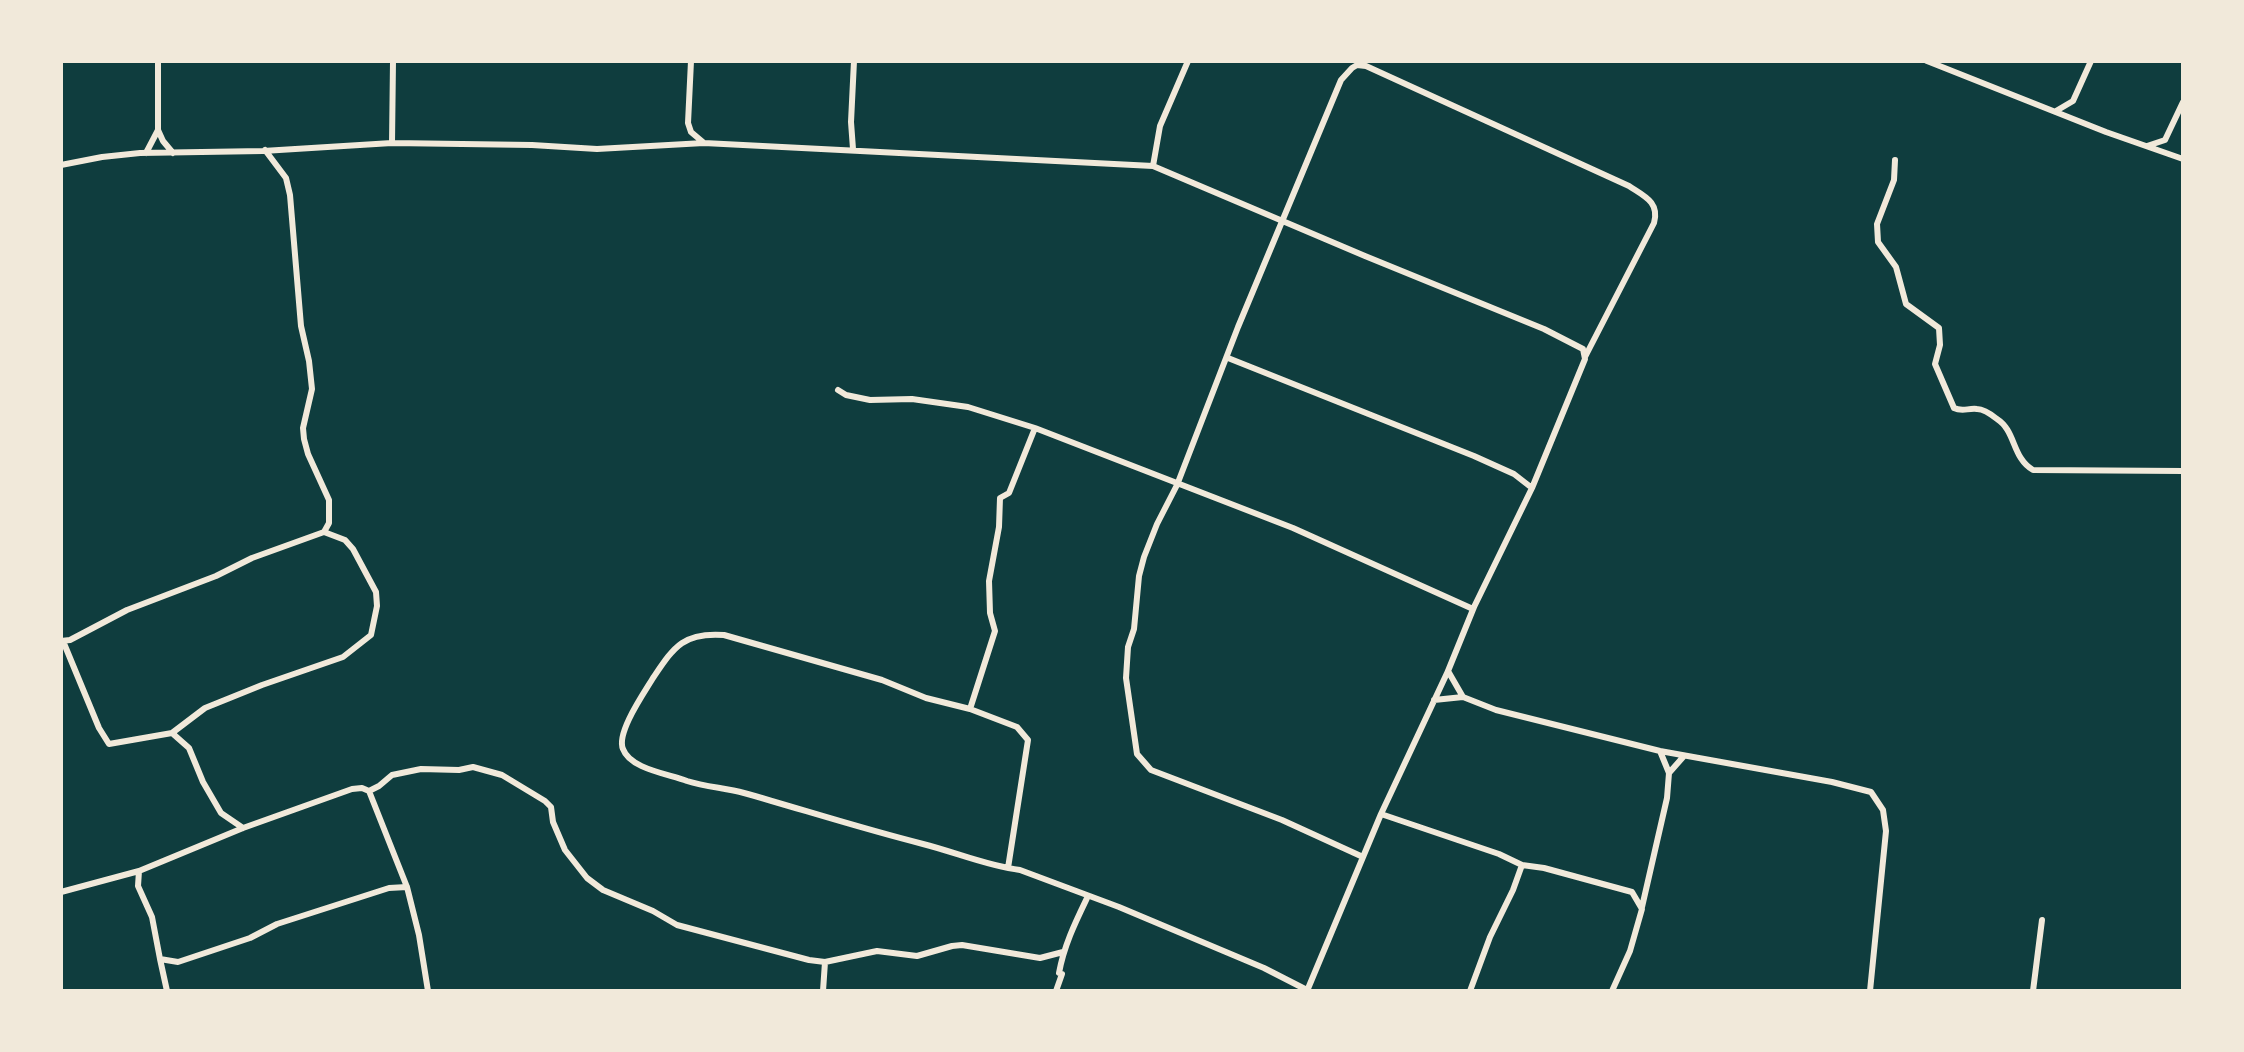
<!DOCTYPE html>
<html>
<head>
<meta charset="utf-8">
<style>
	body { margin:0 }
	#map { position:relative; width:2244px; height:1052px; overflow:hidden; background:#0f3d3e; font-family:"Exo 2",sans-serif }
	canvas { display:block }
	.frame { position:absolute; inset:0; border:63px solid #f1e9da; pointer-events:none }
</style>
</head>
<body>
<div id="map">
<canvas width="2244" height="1052"></canvas>
<div class="frame"></div>
</div>
<script>
const c = document.querySelector('canvas').getContext('2d');
c.lineJoin = 'round';
function stroke(path, color, width, dash) {
  c.strokeStyle = color;
  c.lineWidth = width;
  c.lineCap = dash ? 'butt' : 'round';
  c.setLineDash(dash || []);
  c.stroke(path);
}
const minor = new Path2D(`
	M158,61v69l5,11 10,12
	M691,61l-3,62 3,9 13,11
	M1927,61l179,71 77,27
	M2056,111l17,-10 18,-40
	M392,143l1,-82
	M2147,146l18,-6 18,-38
	M853,149l-2,-27 3,-61
	M146,153l12,-23
	M1895,160l-1,20 -17,44 1,18 18,25 10,37 33,24 1,17 -5,19 19,44c8,4 14,0 23,1 6,0 15,6 20,10 19,12 15,39 36,51l150,1
	M61,165l41,-8 38,-4 123,-2 129,-8 140,2 65,4 107,-6 449,23 212,90 179,73 39,20 2,10 -53,129 -58,119 -26,64 -67,143 -74,177
	M1153,166l7,-40 28,-65
	M1228,358l246,98 40,18 18,14
	M838,390l8,5 24,5 42,-1 56,8 67,21 258,100 180,81
	M61,641l9,-1 57,-30 89,-34 36,-18 72,-26 5,-9v-23l-21,-46 -4,-15 -1,-11 9,-39 -3,-28 -8,-35 -11,-131 -4,-17 -21,-28
	M63,641l36,87 10,16 63,-11 33,-25 57,-23 81,-28 28,-22 6,-29 -1,-14 -23,-43 -8,-9 -21,-8
	M1448,671l15,26 33,13 164,41 172,31 39,10 12,18 3,21 -16,160
	M1434,700l29,-3
	M970,709l25,-78 -5,-18 -1,-32 10,-54 1,-29 9,-5 26,-65
	M172,733l17,15 14,34 18,31 22,15
	M1669,773l15,-17
	M369,791l10,-5 13,-11 29,-6 38,1 14,-3 29,8 43,26 6,6 2,15 12,28 22,28 16,12 50,21 24,14 132,35 16,2 52,-11 40,5 35,-10 10,-1 78,13 23,-6
	M1381,814l118,40 23,11 22,3 88,24 10,17 -12,42 -18,40
	M1363,857l-81,-37 -131,-50 -14,-16 -11,-76 2,-31 6,-18 5,-53 5,-19 13,-33 20,-39 61,-158 103,-247 11,-12 5,-3 9,1 263,120c15,10 31,16 25,37l-69,134
	M1008,868l20,-128 -11,-13 -47,-18 -44,-11 -44,-18 -158,-45c-41,-3 -50,12 -71,43 -9,15 -37,55 -30,71 7,20 46,25 64,32 19,6 39,7 57,12 60,17 119,36 179,51 32,8 64,22 97,26l99,37 145,61 43,22
	M139,871l-1,15 14,31 8,42 18,3 72,-24 27,-14 112,-36 18,-1
	M61,892l78,-21 104,-43 109,-39 10,-1 7,3 38,96 12,48 9,56
	M1642,907l25,-109 2,-25 -9,-22
	M160,959l7,32
	M823,991l2,-29
	M1056,991l6,-17 -3,-1c5,-28 17,-52 29,-77
	M1470,991l20,-54 23,-47 9,-25
	M2033,991l9,-71`);
stroke(minor, '#f1e9da', 6);
</script>
</body>
</html>
